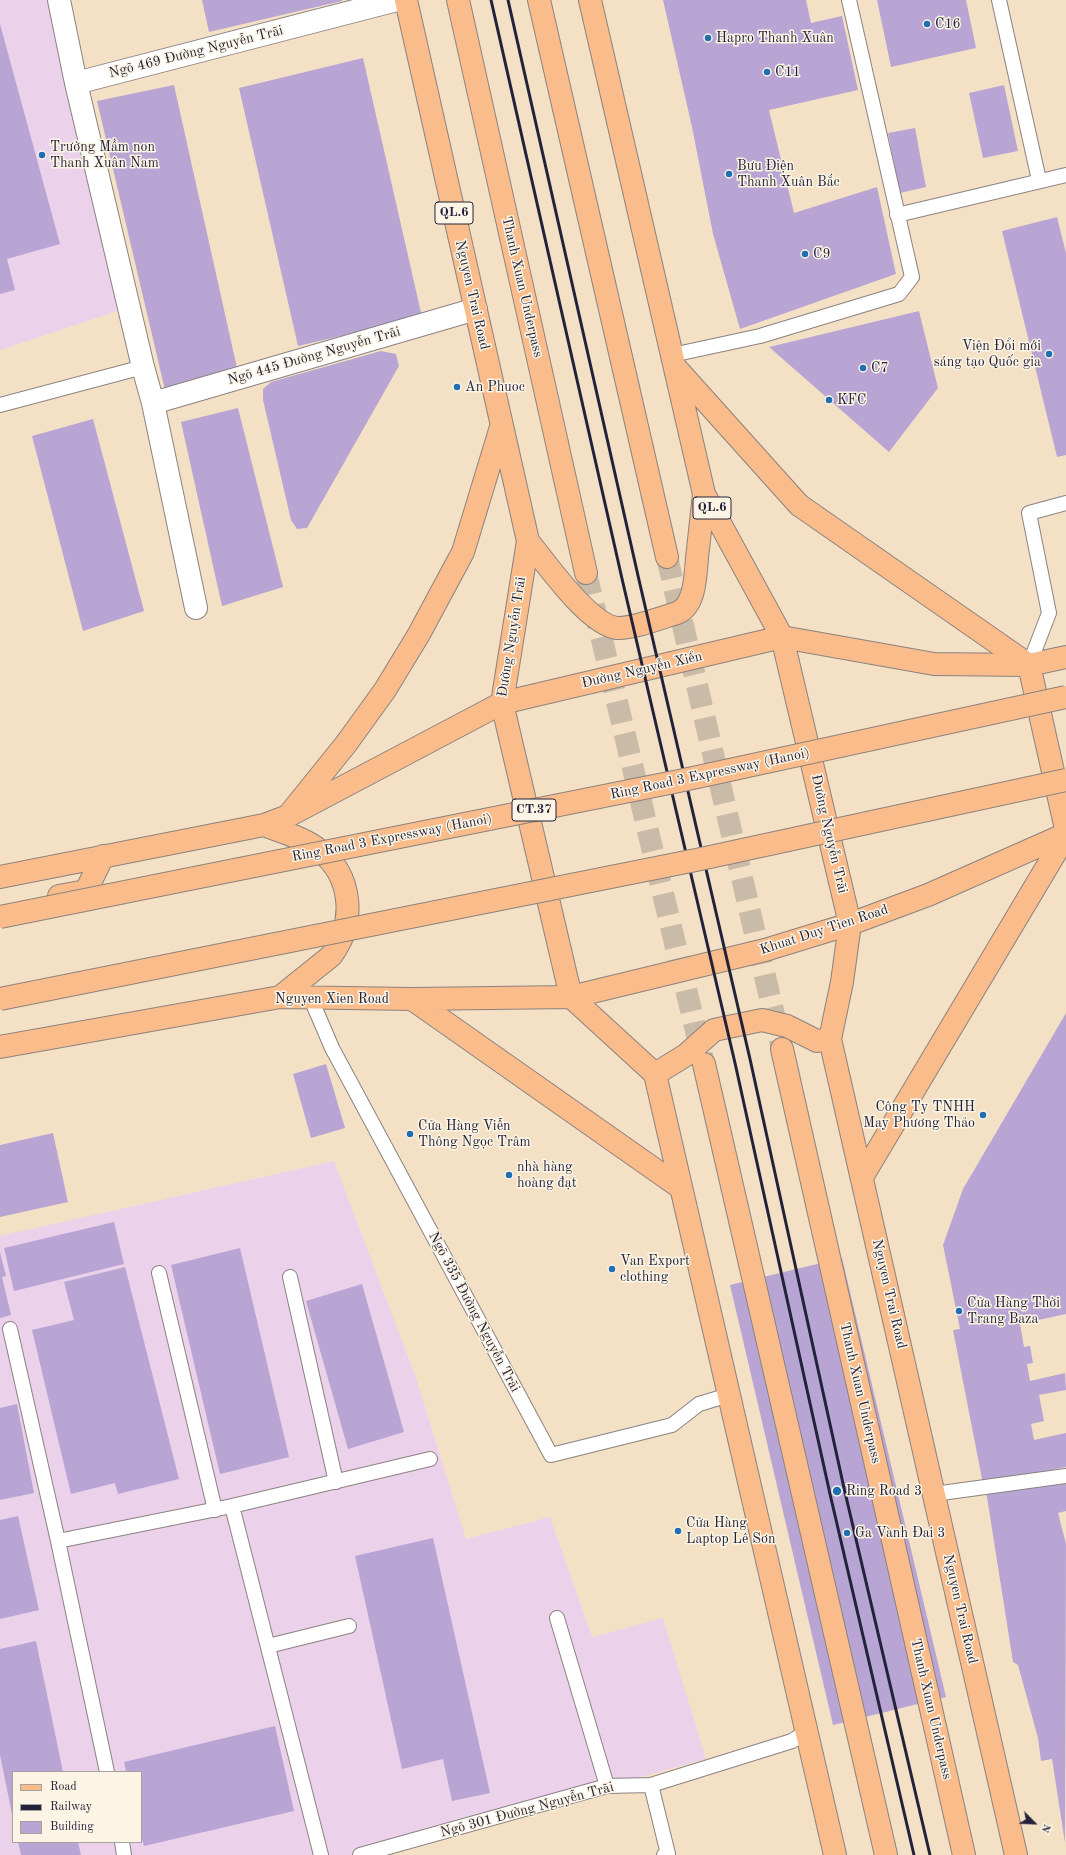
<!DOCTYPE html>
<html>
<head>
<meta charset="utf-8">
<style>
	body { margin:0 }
	#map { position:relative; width:1066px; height:1855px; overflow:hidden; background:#f4e1c5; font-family:"Old Standard TT",serif }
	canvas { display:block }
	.legend { position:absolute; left:12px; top:1771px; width:130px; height:72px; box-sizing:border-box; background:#fcf5e5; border:1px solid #a5a1a1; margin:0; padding:5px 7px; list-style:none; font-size:12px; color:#22223b }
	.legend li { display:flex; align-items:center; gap:8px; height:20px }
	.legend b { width:20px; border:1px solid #a5a1a1 }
	.north { position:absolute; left:1014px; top:1803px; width:40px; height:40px; -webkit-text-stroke:3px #fcf5e5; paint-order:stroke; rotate:114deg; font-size:11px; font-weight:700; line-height:16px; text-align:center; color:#22223b }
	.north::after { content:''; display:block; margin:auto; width:14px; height:18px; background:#22223b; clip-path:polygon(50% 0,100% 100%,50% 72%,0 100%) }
</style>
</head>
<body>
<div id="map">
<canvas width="1066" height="1855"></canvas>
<ul class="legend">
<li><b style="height:5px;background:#f9bc8a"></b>Road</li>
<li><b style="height:5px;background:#22223b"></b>Railway</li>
<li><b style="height:11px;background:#b8a5d4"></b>Building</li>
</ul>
<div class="north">N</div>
</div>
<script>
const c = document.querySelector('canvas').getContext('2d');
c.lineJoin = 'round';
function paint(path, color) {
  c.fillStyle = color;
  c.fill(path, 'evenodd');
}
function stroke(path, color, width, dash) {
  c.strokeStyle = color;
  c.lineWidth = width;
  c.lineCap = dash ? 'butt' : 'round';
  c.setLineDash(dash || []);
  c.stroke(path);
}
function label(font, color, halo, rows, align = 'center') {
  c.font = font + ' "Old Standard TT",serif';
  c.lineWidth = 3;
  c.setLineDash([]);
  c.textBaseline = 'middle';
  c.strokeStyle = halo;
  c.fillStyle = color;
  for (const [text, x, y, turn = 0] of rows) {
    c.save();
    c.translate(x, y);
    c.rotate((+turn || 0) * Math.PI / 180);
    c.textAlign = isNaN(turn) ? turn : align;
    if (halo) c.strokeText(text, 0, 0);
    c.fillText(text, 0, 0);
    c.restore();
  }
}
const built = new Path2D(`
	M0,0h47l73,310 -120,40z
	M334,1161l82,217 50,161 84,-22 42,120 71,-19 43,141 -349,96h-357v-619zM13,1772h128v70h-128z`);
const building = new Path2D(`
	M202,0h140v1l-133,31z
	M663,0h143l5,23 31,-7 16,74 -89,20 25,103 83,-26 19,87 -156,55 -27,-95 -21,-107z
	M877,0h89l10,48 -85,19z
	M0,24l60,220 -53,15 8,31 -15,4z
	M363,58l59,259 -124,29 -59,-258z
	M174,85l63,283 -72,22 -68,-289z
	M1004,85l14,66 -35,7 -14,-65z
	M915,128l11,59 -26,6 -12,-60z
	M1057,217l9,36v202l-9,2 -55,-226z
	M919,311l19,77 -49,64 -120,-105z
	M381,351l15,3 3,12 -92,162 -10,1 -6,-9 -28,-120v-11l8,-7z
	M238,408l45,179 -61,19 -41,-184z
	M93,419l51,192 -61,20 -51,-195z
	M1066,1013v301l-46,10 4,23 6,-1 3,17 -6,1 3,17 35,-8 1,17 -27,5 5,26 -13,3 3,16 32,-7v34l-83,17 -30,-154 7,-1 -17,-84 20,-56z
	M326,1064l19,64 -34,10 -18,-64z
	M53,1133l15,69 -68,15v-72z
	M114,1222l10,42 -110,27 -10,-43z
	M240,1248l49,209 -69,17 -49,-209z
	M0,1252l6,24 -4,1 9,38 -11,3z
	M842,1258l104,439 -113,28 -103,-440z
	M125,1267l54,212 -61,15 -3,-11 -44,11 -39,-164 42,-10 -10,-38z
	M362,1284l42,148 -56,17 -42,-148z
	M17,1404l17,89 -34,7v-92z
	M1066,1479v32l-8,2 8,31 -1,299 -13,-84 -11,2 -3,-23 -20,-73 -5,-3 -27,-171z
	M18,1516l21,94 -39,9v-99z
	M433,1538l57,255 -38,8 -9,-42 -41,10 -47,-213z
	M36,1641l27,131h-50l-1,42 -12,-59v-106z
	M275,1726l19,85 -150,35 -3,-10v-64h-15l-2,-10z
	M18,1842h60l3,13h-60z`);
const primaryTunnel = new Path2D(`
	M667,557l115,492
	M586,573l117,487`);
const lane = new Path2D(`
	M999,0l40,180
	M897,215l169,-40
	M672,355l88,-19 139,-42 13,-17 -63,-277
	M0,405l143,-38
	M1029,665l20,-52 -20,-100 37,-10
	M311,999l21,49 219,407 121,-30 27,-21 30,-9
	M159,1273l56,237
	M290,1277l46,205
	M10,1329l48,212
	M934,1494l132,-18
	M232,1506l89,349
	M557,1618l50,168
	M268,1646l81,-20
	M107,1772l-49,-231 174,-35 198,-47
	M651,1785l17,69 -4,1
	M122,1842l2,13
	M360,1855l247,-69 44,-1 141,-44 14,-9`);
const street = new Path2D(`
	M59,0l17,83 67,284 10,36 43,205
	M76,83l321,-83
	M153,403l323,-94`);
const primary = new Path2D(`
	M458,0l128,573
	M539,0l128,557
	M782,637l152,27 95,1 37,-8
	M1029,665l37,164
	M264,825c18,7 40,13 55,25 34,26 37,73 12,106l-51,41
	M0,877l264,-52 24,-9 214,-113
	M59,896l27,-5 17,-35
	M412,999l269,189
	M0,1047l280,-50 132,2 159,-2 84,77 180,781
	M782,1049l182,806
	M704,1064l182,791
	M655,1074l31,-19 28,-25 48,-10 25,6 30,15 13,-2
	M862,1177l204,-342
	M1016,1855l-186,-816 12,-57 8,-58 78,-29 138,-61`);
const highway = new Path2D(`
	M406,0l122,541 -26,162 69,294 194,-47 85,-26 -68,-287 -78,-143 -114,-494
	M676,368l123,137 230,160
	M528,541c18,22 61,84 89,87 16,1 43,-10 60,-15 21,-8 18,-46 21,-64 2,-18 4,-36 6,-55
	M502,703l280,-66
	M288,816l58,-72 39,-54 34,-56 44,-82 38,-125`);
const rail = new Path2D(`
	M491,0l132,583 112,480 95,431 84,361
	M508,0l131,580 111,479 94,429 86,367`);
const highwayBridge = new Path2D(`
	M0,917l679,-136 387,-84
	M0,999l696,-139 370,-80`);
const markers = [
	[927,24,4,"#1f6fb2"],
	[708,38,4,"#1f6fb2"],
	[767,72,4,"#1f6fb2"],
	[42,155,4,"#1f6fb2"],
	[729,174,4,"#1f6fb2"],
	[805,254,4,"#1f6fb2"],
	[1049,354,4,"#1f6fb2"],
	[863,368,4,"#1f6fb2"],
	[457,387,4,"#1f6fb2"],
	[829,400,4,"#1f6fb2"],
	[983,1115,4,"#1f6fb2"],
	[410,1134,4,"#1f6fb2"],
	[509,1175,4,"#1f6fb2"],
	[612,1269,4,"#1f6fb2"],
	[959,1311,4,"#1f6fb2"],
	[837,1491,5,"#1f6fb2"],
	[678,1531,4,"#1f6fb2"],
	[847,1533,4,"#1f6fb2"]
];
const shields = [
	[454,213,38],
	[712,508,38],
	[534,810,44]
];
const shieldNames = [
	["QL.6",454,213],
	["QL.6",712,508],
	["CT.37",534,810]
];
const poiNames = [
	["C16",935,24],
	["Hapro Thanh Xuân",716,38],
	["C11",775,72],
	["Trường Mầm non",50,147],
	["Thanh Xuân Nam",50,163],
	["Bưu Điện",737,166],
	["Thanh Xuân Bắc",737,182],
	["C9",813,254],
	["Viện Đổi mới",1041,346,"right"],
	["sáng tạo Quốc gia",1041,362,"right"],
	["C7",871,368],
	["An Phuoc",465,387],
	["KFC",837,400],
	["Công Ty TNHH",975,1107,"right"],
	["May Phương Thảo",975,1123,"right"],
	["Cửa Hàng Viễn",418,1126],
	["Thông Ngọc Trâm",418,1142],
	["nhà hàng",517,1167],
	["hoàng đạt",517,1183],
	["Van Export",620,1261],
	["clothing",620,1277],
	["Cửa Hàng Thời",967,1303],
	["Trang Baza",967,1319],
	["Ring Road 3",846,1491],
	["Cửa Hàng",686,1523],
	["Laptop Lê Sơn",686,1539],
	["Ga Vành Đai 3",855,1533]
];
const streetNames = [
	["Ngõ 469 Đường Nguyễn Trãi",196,52,-14],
	["Thanh Xuan Underpass",522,287,77],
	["Nguyen Trai Road",472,295,77],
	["Ngõ 445 Đường Nguyễn Trãi",314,356,-16],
	["Đường Nguyễn Trãi",512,637,-81],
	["Đường Nguyễn Xiển",642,670,-13],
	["Ring Road 3 Expressway (Hanoi)",710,774,-12],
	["Đường Nguyễn Trãi",829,834,77],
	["Ring Road 3 Expressway (Hanoi)",392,838,-11],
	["Khuat Duy Tien Road",824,930,-18],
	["Nguyen Xien Road",332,999],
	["Nguyen Trai Road",889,1294,77],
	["Ngõ 335 Đường Nguyễn Trãi",474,1312,62],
	["Thanh Xuan Underpass",860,1393,77],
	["Nguyen Trai Road",960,1609,77],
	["Thanh Xuan Underpass",931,1709,77],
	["Ngõ 301 Đường Nguyễn Trãi",527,1810,-15]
];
paint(built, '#ecd1eb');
paint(building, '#b8a5d4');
stroke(primaryTunnel, '#cabba9', 22, [22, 11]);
stroke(lane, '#8b8280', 16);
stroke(street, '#8b8280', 24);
stroke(primary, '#8b8280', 24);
stroke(highway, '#8b8280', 24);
stroke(lane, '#fff', 14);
stroke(street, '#fff', 22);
stroke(primary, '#f9bc8a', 22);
stroke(highway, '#f9bc8a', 22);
stroke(rail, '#22223b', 3);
stroke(highwayBridge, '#8b8280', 24, []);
stroke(highwayBridge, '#f9bc8a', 22);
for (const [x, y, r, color] of markers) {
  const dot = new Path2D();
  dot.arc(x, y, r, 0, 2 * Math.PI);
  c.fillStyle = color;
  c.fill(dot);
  stroke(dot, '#fcf5e5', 1.5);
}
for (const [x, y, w] of shields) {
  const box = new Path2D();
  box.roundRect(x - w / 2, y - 11, w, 22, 3);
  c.fillStyle = '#fcf5e5';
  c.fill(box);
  stroke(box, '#22223b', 1);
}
label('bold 13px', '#22223b', null, shieldNames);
label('14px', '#22223b', '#fcf5e5', poiNames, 'left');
label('14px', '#22223b', '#fcf5e5', streetNames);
</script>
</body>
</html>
